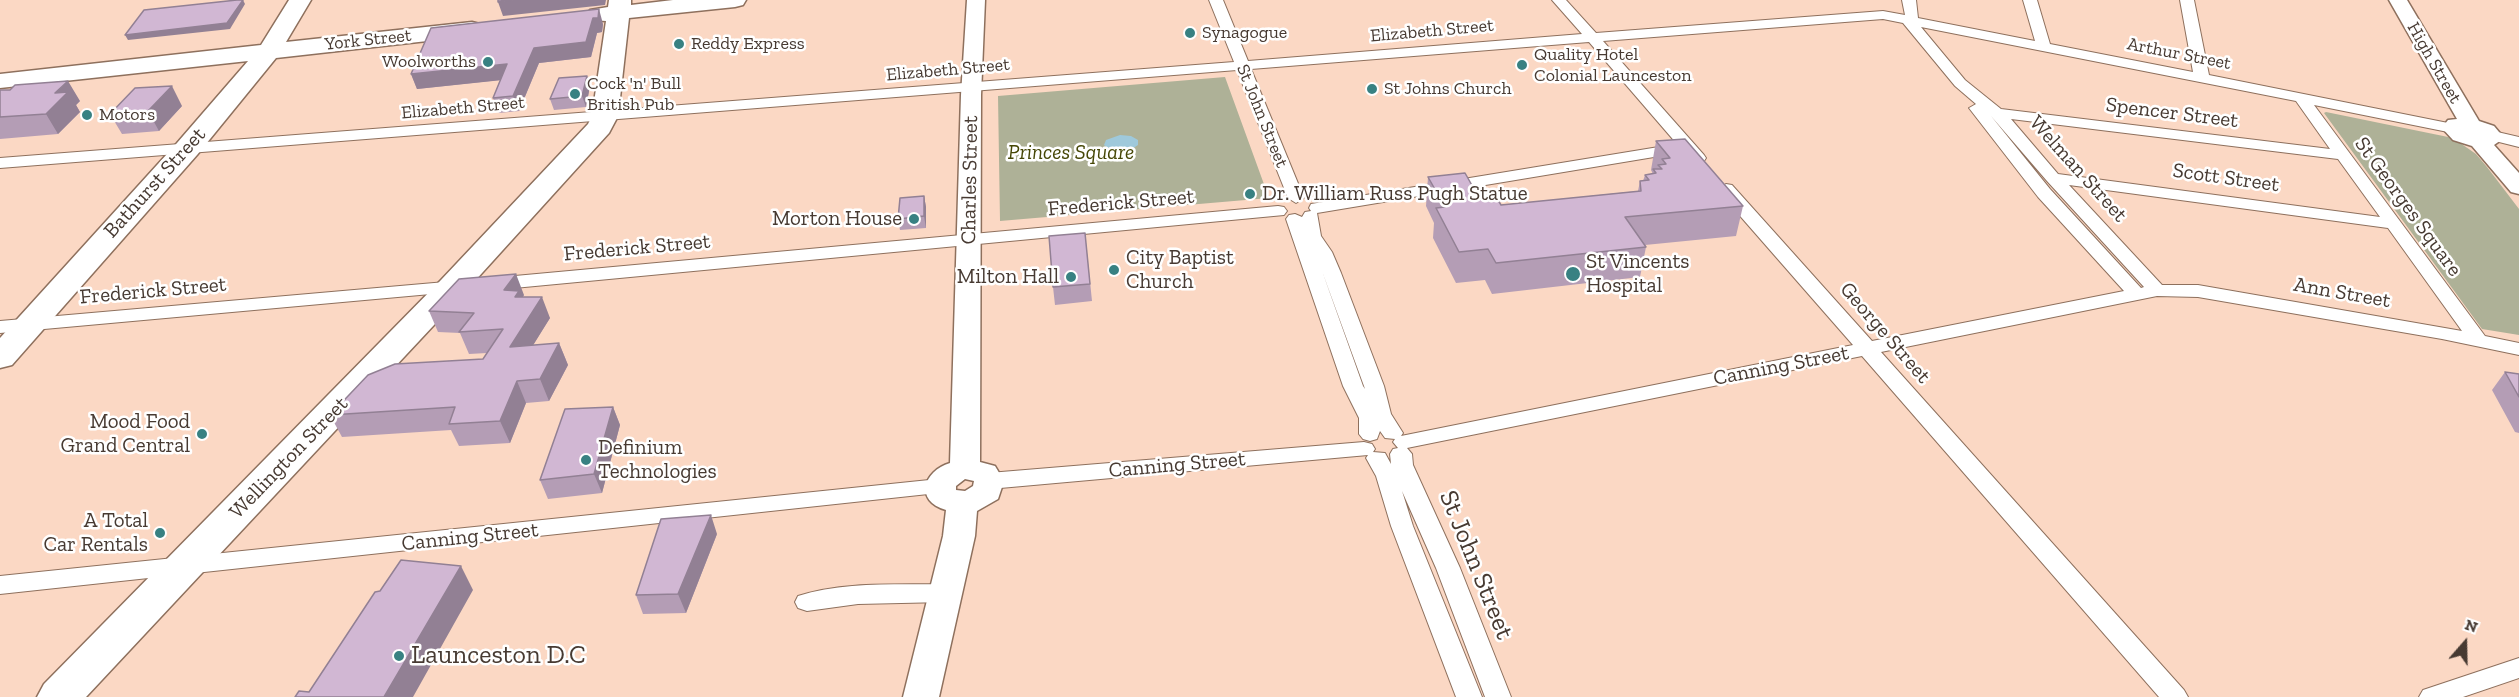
<!DOCTYPE html>
<html>
<head>
<meta charset="utf-8">
<style>
	body { margin:0 }
	#map { position:relative; width:2519px; height:697px; overflow:hidden; background:#fbd8c4; font-family:"Zilla Slab",serif }
	canvas { display:block }
	.north { position:absolute; left:2435px; top:613px; width:60px; height:60px; -webkit-text-stroke:4px #fff; paint-order:stroke; rotate:20deg; font-size:16px; font-weight:700; line-height:24px; text-align:center; color:#473a32 }
	.north::after { content:''; display:block; margin:auto; width:21px; height:27px; background:#473a32; clip-path:polygon(50% 0,100% 100%,50% 72%,0 100%) }
</style>
</head>
<body>
<div id="map">
<canvas width="2519" height="697"></canvas>
<div class="north">N</div>
</div>
<script>
const c = document.querySelector('canvas').getContext('2d');
c.lineJoin = 'round';
function paint(path, color) {
  c.fillStyle = color;
  c.fill(path, 'evenodd');
}
function stroke(path, color, width, dash) {
  c.strokeStyle = color;
  c.lineWidth = width;
  c.lineCap = dash ? 'butt' : 'round';
  c.setLineDash(dash || []);
  c.stroke(path);
}
function label(font, color, halo, rows, align = 'center') {
  c.font = font + ' "Zilla Slab",serif';
  c.lineWidth = 5;
  c.setLineDash([]);
  c.textBaseline = 'middle';
  c.strokeStyle = halo;
  c.fillStyle = color;
  for (const [text, x, y, turn = 0] of rows) {
    c.save();
    c.translate(x, y);
    c.rotate((+turn || 0) * Math.PI / 180);
    c.textAlign = isNaN(turn) ? turn : align;
    if (halo) c.strokeText(text, 0, 0);
    c.fillText(text, 0, 0);
    c.restore();
  }
}
const green = new Path2D(`
	M1225,77l44,121 -269,23 -2,-125z
	M2326,112l127,26 23,16 11,13 32,42v126l-37,-6 -158,-216z`);
const water = new Path2D(`
	M1120,135l11,1 7,4v5c-10,8 -25,9 -34,0l2,-5z`);
const street = new Path2D(`
	M1209,0h14l25,61 334,-27 -30,-34h14l30,33 287,-22 22,4 -3,-15h14l2,18 117,23 -12,-41h14l13,44 143,28 -13,-72h14l15,75 249,50 3,3 -3,3 -5,2 -139,-28 171,231 34,7v12l-77,-16 -244,-42 -41,-1 -276,56 303,338 4,7h-29l-297,-341 -455,92 5,6 1,11 47,103 51,129h-26l-49,-129 -34,-77 11,35 69,171h-26l-65,-171 -15,-50 -10,-18 2,-3 -379,34 -8,-3 -3,-5 3,-5 8,-3 375,-31 8,2 3,5 -2,3 12,1 6,11 -1,-10 3,-5 5,-1 -5,-6 2,-3 -10,-1 -5,-7 -3,8 -7,2 -7,-2 -4,-5v-16l-16,-32 -57,-167 3,-4 6,-1 7,3 3,-5 6,-1 -2,-3 2,-4 6,-1 360,-59 -88,-102 -338,27 53,129 -8,5 -8,-5 -51,-128 -1237,98v-10l1234,-96zM1883,19l20,4 52,63 21,18 -7,4 69,89 86,94 -252,50 -140,-156 -6,-1 -8,5 2,4 133,152 -452,91 2,-3 -12,-19 -7,-28 -43,-113 -9,-21 -11,-16 -4,-23 367,-61 8,9h12l2,-3 -2,-3 -101,-114zM1921,27l375,74 34,48 -329,-40 -36,-29zM1991,116l56,65 97,106 -3,1 -91,-99zM2011,119l327,40 42,58 -322,-43zM2069,185l319,43 74,103 -264,-46h-36zM1322,271l42,115 1,3 -2,-3z
	M2493,131l26,6v10l-32,-8 -2,-3 2,-3z
	M1278,206l6,1 3,4 -3,4 -791,75 -6,-2 -3,-4 3,-4 6,-2z
	M457,281l7,2 2,4 -2,4 -464,42v-12z
	M939,479l8,3 3,5 -3,5 -947,102v-18z
	M945,584l8,3 4,6 -4,6 -8,3 -87,2 -51,7 -9,-3 -3,-6 3,-6c46,-15 99,-11 147,-12z
	M2519,658v20l-56,19h-44l4,-7z`);
const secondary = new Path2D(`
	M967,0h18l-4,95 -1,367 15,4 9,15 -6,18 -21,12 -2,25 -36,161h-36l40,-161 3,-26c-32,-9 -23,-39 4,-47l11,-368zM965,479l9,2 -1,5 -8,5 -9,-1v-4z
	M2389,0h18l72,121 15,5 10,12 -10,7 25,28v21l-8,-2 -39,-46 -19,-6 -11,-12 6,-8 9,-1z`);
const highway = new Path2D(`
	M289,0h22l-25,42 186,-20 8,2 4,5 -4,5 -8,2 -196,22 -79,97 -185,210 -12,3v-30l177,-195 71,-82 -248,27v-14l261,-29z
	M609,0h22v5l42,-5h73l-3,5 -8,2 -106,11 -11,98 -9,17 -146,161 -377,403h-49l7,-13 397,-404 147,-156 4,-8 14,-95 -16,-1 -3,-5 3,-5 18,-3z`);
const wall = new Path2D(`
	M603,24l-1,8 -5,1 -6,24 -52,6 -20,48 -20,2 -6,-15 7,-18 -83,9 -6,-15z
	M587,76l3,10 -4,21 -32,3 -4,-11z
	M0,90l80,11 -4,4 4,7 -22,22 -58,5z
	M182,106l-23,25 -37,3 -12,-20z
	M1656,141l87,65 -7,30 -91,9 1,2 -6,30 -148,17 -7,-14 -29,3 -23,-45 1,-15 -8,-17 2,-29 73,28 137,-14 2,-10h3l2,-6 8,-1 -2,-4z
	M924,196l2,11v21l-26,2 -2,-11z
	M1085,233l7,68 -37,4 -2,-18z
	M524,295l-1,2 27,21 -17,27 26,-2 9,22 -19,36 -23,2 -16,40 -51,3 -8,-16 -109,7 -12,-22 153,-56 4,-6 -18,1 -9,-21 -22,-1 -9,-21z
	M2505,372l14,2v59l-4,-1 -23,-42z
	M613,407l7,18 -18,68 -54,6 -8,-19z
	M717,534l-31,79 -43,1 -7,-19z`);
const shadedWall = new Path2D(`
	M243,0l2,4 -15,25 -102,11 -3,-5z
	M513,0h93l-1,5 -102,11 -5,-14z
	M599,9l4,15 -1,8 -5,1 -6,24 -52,6 -20,48 -6,-15 21,-48 59,-30z
	M507,64l5,15 -95,10 -6,-15z
	M587,76l3,10 -4,21 -4,-11z
	M68,81l12,20 -4,4 4,7 -22,22 -12,-20 9,-21z
	M172,86l10,20 -23,25 -11,-20z
	M924,196l2,11v21l-2,-12z
	M516,274l8,21 -2,3 6,14 -24,-22z
	M542,297l8,21 -31,50 -9,-21z
	M559,343l9,22 -19,36 -9,-22z
	M517,381l9,22 -16,40 -10,-22z
	M613,407l7,18 -18,68 -8,-19z
	M711,515l6,19 -31,79 -8,-19z
	M461,566l12,24 -60,107h-29z`);
const building = new Path2D(`
	M237,0h6l-16,23 -102,12 19,-25z
	M498,0h15l-15,2z
	M599,9l-1,9h-5l-7,24 -52,6 -21,48 -20,2 14,-34 -96,10 20,-46z
	M587,76l-5,20 -32,3 9,-21z
	M68,81l-13,12 13,-1 -22,22 -46,3v-27h10l5,-5z
	M172,86l-24,25 -38,3 25,-26z
	M1685,139l58,67 -118,11 21,30 -150,16 -8,-14 -29,3 -23,-44 9,-1 -17,-30 37,-4 13,23 17,-1 6,10 140,-14 -1,-10 9,-1 -4,-5 11,-2 -3,-4h9l-4,-4 8,-1 -4,-5 8,-1 -14,-17z
	M924,196v20l-26,3 2,-21z
	M1085,233l5,51 -37,3 -4,-51z
	M516,274l-12,16 15,1 -4,6h27l-32,50 49,-4 -19,36 -23,2 -17,40 -51,3 6,-17 -125,8 38,-40 27,-11 88,-5 20,-30 -44,3 15,-19 -45,-2 30,-32z
	M2505,372l14,2v23z
	M613,407l-19,67 -54,6 25,-71z
	M711,515l-33,79 -42,1 25,-76z
	M401,560l60,6 -77,131h-89l4,-6 10,1 66,-100 5,-1z`);
const markers = [
	[1190,33,6,"#388182"],
	[679,44,6,"#388182"],
	[488,62,6,"#388182"],
	[1522,65,6,"#388182"],
	[1372,89,6,"#388182"],
	[575,94,6,"#388182"],
	[87,115,6,"#388182"],
	[1250,194,6,"#388182"],
	[914,219,6,"#388182"],
	[1114,270,6,"#388182"],
	[1573,274,8,"#388182"],
	[1071,277,6,"#388182"],
	[202,434,6,"#388182"],
	[586,460,6,"#388182"],
	[160,533,6,"#388182"],
	[399,656,6,"#388182"]
];
const farStreetnames = [
	["Elizabeth Street",1432,31,-5],
	["York Street",368,40,-6],
	["Arthur Street",2179,54,11],
	["High Street",2434,63,60],
	["Elizabeth Street",948,70,-5],
	["Elizabeth Street",463,108,-5],
	["St John Street",1262,116,68]
];
const farPoinames = [
	["Synagogue",1202,33],
	["Reddy Express",691,44],
	["Quality Hotel",1534,55],
	["Colonial Launceston",1534,76],
	["Woolworths",476,62,"right"],
	["Cock 'n' Bull",587,84],
	["British Pub",587,105],
	["St Johns Church",1384,89],
	["Motors",99,115]
];
const streetNames = [
	["Spencer Street",2172,113,7],
	["Welman Street",2078,169,48],
	["Scott Street",2226,178,8],
	["Charles Street",970,180,-89],
	["Bathurst Street",155,183,-48],
	["Frederick Street",1121,203,-5],
	["St Georges Square",2408,207,54],
	["Frederick Street",637,248,-5],
	["Frederick Street",153,291,-5],
	["Ann Street",2342,293,10],
	["George Street",1885,333,49],
	["Canning Street",1781,366,-11],
	["Wellington Street",289,458,-46],
	["Canning Street",1177,465,-5],
	["Canning Street",470,537,-6]
];
const parkNames = [
	["Princes Square",1071,153]
];
const poiNames = [
	["Dr. William Russ Pugh Statue",1262,194],
	["Morton House",902,219,"right"],
	["City Baptist",1126,258],
	["Church",1126,282],
	["St Vincents",1586,262],
	["Hospital",1586,286],
	["Milton Hall",1059,277,"right"],
	["Mood Food",190,422,"right"],
	["Grand Central",190,446,"right"],
	["Definium",598,448],
	["Technologies",598,472],
	["A Total",148,521,"right"],
	["Car Rentals",148,545,"right"]
];
const nearStreetnames = [
	["St John Street",1476,565,68]
];
const nearPoinames = [
	["Launceston D.C",411,656]
];
paint(green, '#aeb197');
paint(water, '#9fc9db');
stroke(street, '#8e705d', 2);
stroke(secondary, '#8e705d', 3);
stroke(highway, '#8e705d', 3);
paint(street, '#fff');
paint(secondary, '#fff');
paint(highway, '#fff');
paint(wall, '#b49db5');
paint(shadedWall, '#928094');
paint(building, '#d1b7d3');
stroke(building, '#928094', 1.5);
for (const [x, y, r, color] of markers) {
  const dot = new Path2D();
  dot.arc(x, y, r, 0, 2 * Math.PI);
  c.fillStyle = color;
  c.fill(dot);
  stroke(dot, '#fff', 2);
}
label('18px', '#473a32', '#fff', farStreetnames);
label('18px', '#473a32', '#fff', farPoinames, 'left');
label('21px', '#473a32', '#fff', streetNames);
label('italic 21px', '#464706', '#fff', parkNames);
label('21px', '#473a32', '#fff', poiNames, 'left');
label('26px', '#473a32', '#fff', nearStreetnames);
label('26px', '#473a32', '#fff', nearPoinames, 'left');
</script>
</body>
</html>
